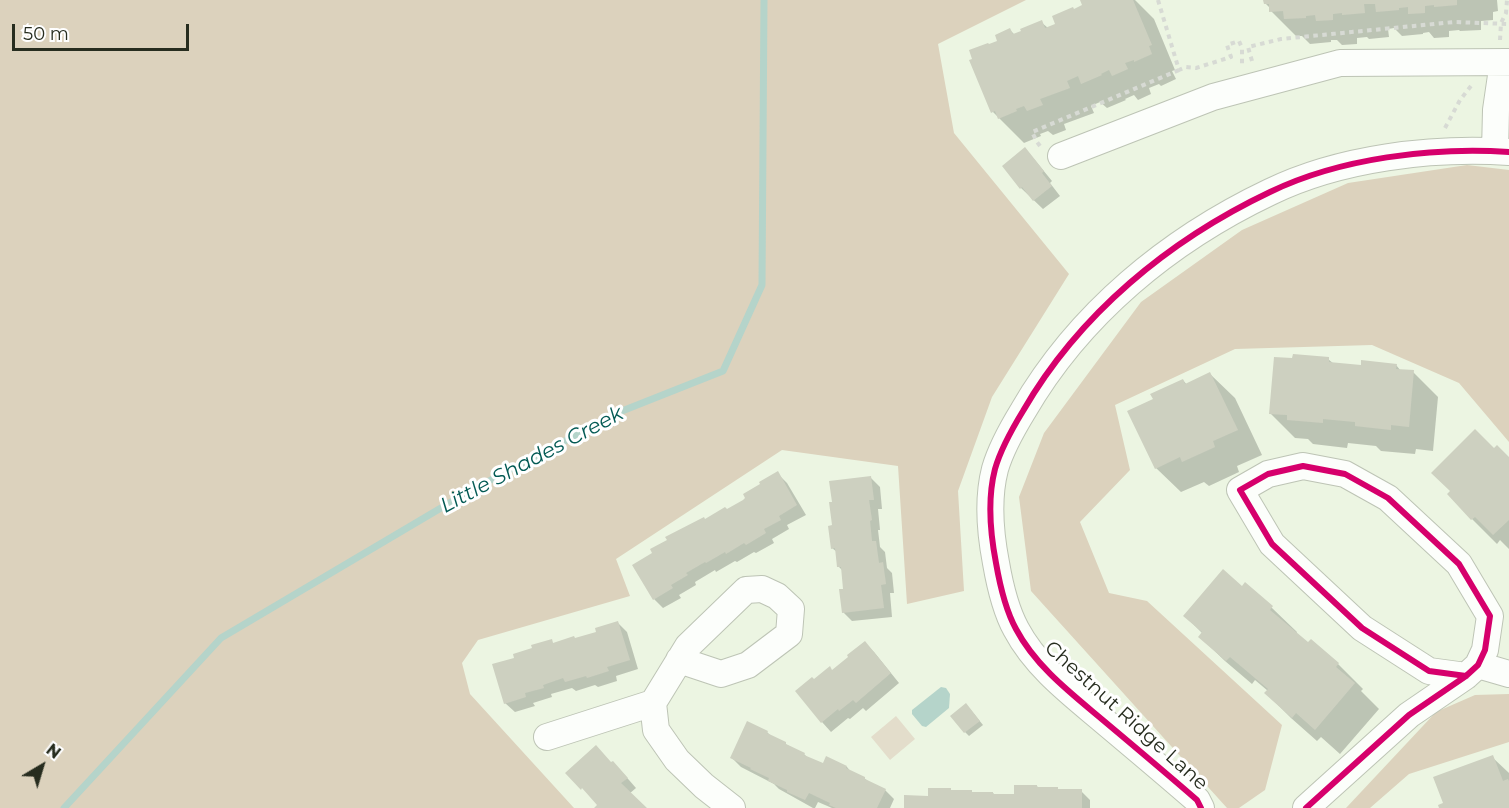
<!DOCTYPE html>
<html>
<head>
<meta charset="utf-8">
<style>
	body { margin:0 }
	#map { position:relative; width:1509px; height:808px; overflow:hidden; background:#ecf5e2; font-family:Montserrat,sans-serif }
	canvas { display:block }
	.north { position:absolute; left:12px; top:736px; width:60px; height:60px; -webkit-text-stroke:4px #fff; paint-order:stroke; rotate:38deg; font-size:16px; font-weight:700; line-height:24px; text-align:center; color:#272d1f }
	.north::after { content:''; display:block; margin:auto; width:21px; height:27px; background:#272d1f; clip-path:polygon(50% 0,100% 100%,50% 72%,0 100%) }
	.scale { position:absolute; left:12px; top:24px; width:177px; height:27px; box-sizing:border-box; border:3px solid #272d1f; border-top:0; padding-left:8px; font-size:18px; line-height:21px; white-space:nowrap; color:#272d1f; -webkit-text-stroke:4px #fff; paint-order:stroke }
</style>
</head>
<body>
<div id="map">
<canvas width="1509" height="808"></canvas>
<div class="north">N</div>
<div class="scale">50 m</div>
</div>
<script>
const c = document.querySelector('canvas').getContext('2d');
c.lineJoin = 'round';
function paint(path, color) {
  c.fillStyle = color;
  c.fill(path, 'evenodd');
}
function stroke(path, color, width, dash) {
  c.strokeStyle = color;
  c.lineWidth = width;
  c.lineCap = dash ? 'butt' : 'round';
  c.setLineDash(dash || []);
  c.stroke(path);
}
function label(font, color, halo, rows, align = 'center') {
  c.font = font + ' Montserrat,sans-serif';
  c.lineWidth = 6;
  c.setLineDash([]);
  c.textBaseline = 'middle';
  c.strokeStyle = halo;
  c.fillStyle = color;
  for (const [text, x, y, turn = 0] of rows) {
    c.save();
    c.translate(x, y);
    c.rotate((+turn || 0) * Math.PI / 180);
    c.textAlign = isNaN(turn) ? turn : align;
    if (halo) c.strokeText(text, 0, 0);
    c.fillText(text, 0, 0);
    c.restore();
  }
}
const green = new Path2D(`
	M896,716l19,23 -25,21 -19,-23z`);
const forest = new Path2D(`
	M0,0h1026l-88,44 16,89 115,141 -77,123 -34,94 6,100 -57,13 -9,-138 -116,-16 -166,109 14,37 -152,44 -16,23 8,31 104,114h-574z
	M1467,165l42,5v272l-50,-59 -87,-38 -137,4 -120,56 15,65 -50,52 29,71 38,8 135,124 -17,65 -26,18h-12l-196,-217 -12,-94 25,-64 97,-131 101,-72 106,-47z
	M1509,694v48l-100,32 -39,34h-24l90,-96 39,-17z`);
const water = new Path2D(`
	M941,687l5,1 4,6 -1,14 -23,19 -4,-1 -10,-12v-4z`);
const shadow = new Path2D(`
	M1082,0h53l19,19 21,51 -3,1 4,8 -15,7 -2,-2 -10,4 2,6 -13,6 -4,-5 -9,4 1,1 -19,8 -7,-6 -9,4 3,7 -30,11 2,6 -13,5 -5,-4 -8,3 1,2 -17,7 -31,-31 6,-70 11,-12 5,5 26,-13 7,6 9,-3 17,-15 10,-4z
	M1265,0h232l1,11 -5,1v8l-12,1v9l-21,1 -1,-1 -10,1v6l-15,1 -5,-6 -6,1v1l-21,2 -8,-8 -6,1 1,8 -20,2 -2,-2 -10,1v6l-15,1 -5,-5h-6v2l-21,2 -8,-8h-6l-25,-25v-2l-6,-6z
	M1025,149l9,10 18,22 -2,2 10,13 -17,13 -22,-21 -17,-22z
	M1328,359l6,5 28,3 34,-2 5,6 12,1 25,25 -5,54 -17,-2 -1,5 -34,-3 -5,-5 -28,-3 -1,5 -34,-4 -5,-5 -13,-1 -25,-25z
	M1210,374l25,24 27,57 -25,11 2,6 -30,14 -5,-4 -23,10 -25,-24 27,-88 4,5z
	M1494,450l15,9v90l-9,-9 -3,4 -25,-25z
	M777,473l10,10 19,32 -19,10 2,4 -17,10 2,4 -18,10 -2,-1 -17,10 -2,-1 -19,11 -1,-2 -20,12 1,3 -17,10 2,3 -18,10 -9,-9 52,-79 21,-9 21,-12z
	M870,477l10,10 2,22h-4l2,21h-2l2,17 5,5 2,16 5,5 2,20h-4l2,24 -40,4 -9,-9 2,-22 -2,-19 -4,-4 -2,-15 -5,-4 2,-21z
	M1246,584l26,24 25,24 -1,2 42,30 25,25 -2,2 18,18 -39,45 -19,-17 -4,4 -26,-23 -25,-25 2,-2 -13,-11 -3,4 -27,-23 -25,-24 3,-3 -18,-18 57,-28z
	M617,622l10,10 11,37 -22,7 1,5 -19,6 -3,-2 -19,6 -4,-3 -21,6 1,3 -19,6 2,3 -20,6 -10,-9 11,-44 35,-18 3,3 22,-4 22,-7z
	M865,643l9,9 25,31 -33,28 -3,-3 -13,11 -2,-1 -17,14 -9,-10 -25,-31 36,-20z
	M970,709l13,16 -14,11 -4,-4z
	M767,732l5,5 32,17 4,4 16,7 3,-7 20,9 4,5 13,6 5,4 16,8 9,9 -4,9h-58l-14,-6 -3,6h-2l-34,-19 -5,-5 -33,-17 -9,-9z
	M1492,757l17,16v35h-68z
	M611,764l11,8 14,16 -7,6 17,14h-49l3,-3 -33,-32z
	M1037,786l2,3 21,2h21l9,9v8h-184l44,-19 3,3 18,-1 2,2h20l2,2h21z`);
const stream = new Path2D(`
	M64,808l157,-170 247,-146 154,-81 101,-40 39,-86 2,-285`);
const building = new Path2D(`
	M1080,0h53l19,45 -3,1 3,8 -18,8v-2l-9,3 3,6 -16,7 -3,-6 -8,4 1,1 -21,9 -3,-8 -11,5 3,7 -30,11 3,6 -16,6 -3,-5 -8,3 1,2 -19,8 -3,-8 -4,2 -22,-53 3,-1 -3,-9 19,-7 1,1 8,-3 -2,-6 15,-7 3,6 8,-3 -1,-2 22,-9 3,8 10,-4 -3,-8 21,-9 1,2 8,-4z
	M1263,0h194v5l-23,2v-2l-9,1v7l-17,1v-7l-9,1v2l-23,2 -1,-8h-11l1,9 -23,2v-2l-9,1v6l-17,1 -1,-6 -9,1v2l-22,1 -1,-8 -14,1v-8h-5z
	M1025,147l19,24 -2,2 10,13 -19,15 -11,-14 -2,2 -18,-23z
	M1293,354l36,3v5l32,3v-5l36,4 -1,5 18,1 -5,57 -18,-2v5l-36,-4v-4l-32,-3v4l-36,-3v-5l-18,-1 5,-57 18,1z
	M1210,372l28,58 -25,11 2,6 -33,15 -2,-5 -25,12 -28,-58 26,-12 -3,-5 33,-15 2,5z
	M1475,429l19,19 3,-3 12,12v63l-16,15 -18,-18 -4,3 -24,-26 3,-3 -19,-18z
	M778,471l19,34 -18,11 2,4 -17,9 2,4 -20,12 -2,-2 -18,11 -1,-2 -19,11 -1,-1 -19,11 2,2 -17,10 2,3 -20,12 -21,-35 20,-12 -2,-4 17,-9 -2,-3 39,-20 1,2 20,-12 2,2 16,-9 2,-2 -2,-4 17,-10 -1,-2z
	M871,476l3,24h-5l3,20 -2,1 2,20h4l3,22 4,-1 3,22 -5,1 3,23 -42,5 -3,-24h4l-2,-22h-4l-2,-19 -4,1 -3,-23 4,-1 -3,-23h3l-3,-21z
	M1223,569l19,17 3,-4 28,24 -3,4 38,32 3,-3 28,24 -3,4 19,16 -40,47 -19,-17 -4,5 -28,-25 4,-4 -38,-32 -4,4 -28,-24 4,-5 -19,-16z
	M618,621l12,39 -23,7 2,4 -22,7 -1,-2 -21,6 -2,-4 -20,7 1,3 -19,5 1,4 -22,7 -12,-40 22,-6 -1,-4 19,-6 -1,-3 21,-6 1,4 21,-7 1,2 21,-6 -1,-4z
	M865,641l26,32 -35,30 -3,-3 -14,11 -1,-2 -17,14 -26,-32 17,-14 2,2 16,-13 2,4 16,-13 -1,-2z
	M966,703l14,18 -16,12 -14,-17z
	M747,721l21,10 -1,2 19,9v2l19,9 -1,2 19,8 3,-7 21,10 -1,2 19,9v2l21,10 -9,19h-41l-7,-3 1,-2 -21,-10 -4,7 -18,-8v-2l-19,-9 1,-3 -19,-9 1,-1 -21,-10z
	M596,745l15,17 2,-1 15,17 -7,5 26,25h-53l3,-3 -15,-17 -1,2 -16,-17z
	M1493,755l10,26 5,-2 1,2v27h-70l-1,-3 5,-2 -10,-26z
	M1014,785h23v2h21v2h24v19h-178v-13l24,1v-8h23v2h21v2h21v2h21z`);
const path = new Path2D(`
	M1158,0l21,70 7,-3 10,1 35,-11 -4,-12 12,-4 3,7v17
	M1500,40l1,-17 5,-10 1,-13
	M1252,61l-4,-14 33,-8 173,-17 55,2
	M1445,128l15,-28 11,-14
	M1040,146l-3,-4 -5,-10 147,-62`);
const street = new Path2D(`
	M1495,151l1,-41 7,-48
	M1061,156l152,-59 127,-34 169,-1
	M679,660l42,14 27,-9 41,-31 2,-25 -14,-13 -15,-7 -16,1 -58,56 -35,57 3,27 21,30 27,26 28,22
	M1478,665l31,9
	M547,737l106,-34
	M1201,808l-4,-8c-31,-27 -62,-53 -93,-79 -32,-27 -68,-54 -88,-92 -11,-20 -16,-43 -20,-66 -6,-31 -9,-63 -1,-94 6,-21 17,-40 28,-58 56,-97 146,-171 247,-219 70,-34 162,-45 239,-40
	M1306,808l103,-93 57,-39 12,-11 7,-15 5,-34 -31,-52 -71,-66 -43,-24 -42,-8 -35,8 -28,16 32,54 90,84 67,43 37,5`);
const cycleway = new Path2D(`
	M1201,808l-4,-8c-31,-27 -62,-53 -93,-79 -32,-27 -68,-54 -88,-92 -11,-20 -16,-43 -20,-66 -6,-31 -9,-63 -1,-94 6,-21 17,-40 28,-58 56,-97 146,-171 247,-219 70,-34 162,-45 239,-40
	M1306,808l103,-93 57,-39 12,-11 7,-15 5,-34 -31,-52 -71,-66 -43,-24 -42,-8 -35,8 -28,16 32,54 90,84 67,43 37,5`);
const streetNames = [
	["Chestnut Ridge Lane",1126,716,42]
];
const waterNames = [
	["Little Shades Creek",532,460,-28]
];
paint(green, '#e3ddcb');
paint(forest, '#dcd2bd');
paint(water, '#b5d4ca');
paint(shadow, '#0003');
stroke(stream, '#b5d4ca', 7);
paint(building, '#cdd0c0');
stroke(street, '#bdc4b5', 28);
stroke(path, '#d7dad4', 4, [4.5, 4.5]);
stroke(street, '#fcfefb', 26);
stroke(cycleway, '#d6006c', 6);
label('20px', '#272d1f', '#fff', streetNames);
label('italic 21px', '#035a54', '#fff', waterNames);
</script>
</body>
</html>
